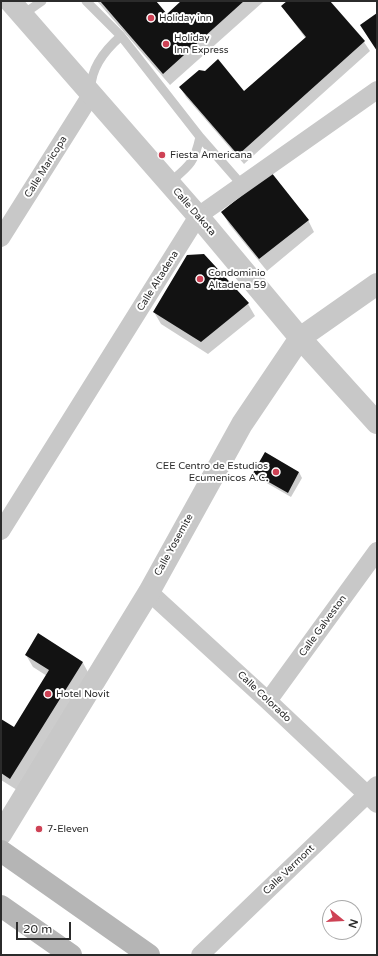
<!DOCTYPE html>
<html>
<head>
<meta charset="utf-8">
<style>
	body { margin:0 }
	#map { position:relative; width:378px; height:956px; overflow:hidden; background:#fff; font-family:"Varela Round",sans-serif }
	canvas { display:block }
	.frame { position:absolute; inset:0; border:2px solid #2b2b2b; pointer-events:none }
	.north { position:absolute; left:322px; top:900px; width:40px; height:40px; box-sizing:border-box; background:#fff; border:1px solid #aaa; border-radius:50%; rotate:108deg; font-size:11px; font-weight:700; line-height:16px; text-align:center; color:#2b2b2b }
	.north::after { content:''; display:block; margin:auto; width:14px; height:18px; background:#ce4255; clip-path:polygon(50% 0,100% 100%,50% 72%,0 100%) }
	.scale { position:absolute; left:16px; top:922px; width:55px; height:18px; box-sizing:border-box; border:2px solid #2b2b2b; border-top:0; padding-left:5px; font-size:12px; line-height:14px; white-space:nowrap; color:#2b2b2b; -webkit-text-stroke:3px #fff; paint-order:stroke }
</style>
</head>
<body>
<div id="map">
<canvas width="378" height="956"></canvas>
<div class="frame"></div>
<div class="north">N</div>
<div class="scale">20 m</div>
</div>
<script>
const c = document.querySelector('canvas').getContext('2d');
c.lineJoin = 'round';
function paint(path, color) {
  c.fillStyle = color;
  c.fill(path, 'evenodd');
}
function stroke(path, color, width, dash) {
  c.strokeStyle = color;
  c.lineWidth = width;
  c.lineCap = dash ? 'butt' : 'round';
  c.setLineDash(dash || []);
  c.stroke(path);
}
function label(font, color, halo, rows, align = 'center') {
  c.font = font + ' "Varela Round",sans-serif';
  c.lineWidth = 4;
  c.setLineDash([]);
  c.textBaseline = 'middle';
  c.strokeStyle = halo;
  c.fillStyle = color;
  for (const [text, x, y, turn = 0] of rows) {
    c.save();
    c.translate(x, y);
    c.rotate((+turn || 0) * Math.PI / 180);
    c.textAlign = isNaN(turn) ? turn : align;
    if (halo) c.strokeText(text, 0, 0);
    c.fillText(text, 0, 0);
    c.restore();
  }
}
const shadow = new Path2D(`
	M97,1h58l12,14 16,-14 80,1 -93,83z
	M288,1h40l36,41 6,9 -126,113 -58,-67 -6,-10 64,6 62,-54 -24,-33z
	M222,212l86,8 6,12 -47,39 -38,-47z
	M203,255l45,49 7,12 -47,38 -47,-30 -7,-12z
	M299,472l3,6 -11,19 -33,-19 -4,-5z
	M26,655l57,8 6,11 -72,116 -16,-10v-60l13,8 33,-52 -14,-9z`);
const building = new Path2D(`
	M100,1h56l11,13 14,-13h63l-81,73z
	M287,1h43l35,40 -127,114 -59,-68 20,-17 6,1 13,-12 26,32 62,-54 -25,-31z
	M377,13v38l-17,-26z
	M271,172l38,48 -50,39 -38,-47z
	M204,254l45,49 -48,39 -48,-30 34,-57z
	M265,452l34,20 -11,21 -35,-20z
	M38,633l45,29 -73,117 -9,-6v-54l13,8 35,-57 -24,-15z`);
const service = new Path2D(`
	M86,1l35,35 79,101
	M22,15l20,-14
	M91,88c0,-21 14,-38 30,-52
	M169,183c20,-17 25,-19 31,-46l42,48`);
const minor = new Path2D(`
	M1,238l90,-143
	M1,531l197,-315 179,-126
	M149,592l119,109 109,103
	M268,701l109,-150
	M200,955l177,-170`);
const tertiary = new Path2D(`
	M10,1l188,215 102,122 77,85
	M1,834l148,-242 93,-168 58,-86 77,-54`);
const secondary = new Path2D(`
	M1,851l148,104
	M1,906l70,49`);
const markers = [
	[151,18,4,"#ce4255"],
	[166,44,4,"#ce4255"],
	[162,155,4,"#ce4255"],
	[200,279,4,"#ce4255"],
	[276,472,4,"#ce4255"],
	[48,694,4,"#ce4255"],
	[39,829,4,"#ce4255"]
];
const poiNames = [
	["Holiday inn",159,18],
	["Holiday",174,38],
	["Inn Express",174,50],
	["Fiesta Americana",170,155],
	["Condominio",208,273],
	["Altadena 59",208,285],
	["CEE Centro de Estudios",268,466,"right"],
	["Ecumenicos A.C.",268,478,"right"],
	["Hotel Novit",56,694],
	["7-Eleven",47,829]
];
const streetNames = [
	["Calle Maricopa",46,167,-58],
	["Calle Dakota",194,212,49],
	["Calle Altadena",158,281,-58],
	["Calle Yosemite",174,545,-61],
	["Calle Galveston",323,626,-54],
	["Calle Colorado",264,697,43],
	["Calle Vermont",289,870,-44]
];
paint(shadow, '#0003');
paint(building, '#121212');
stroke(service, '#c8c8c8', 9);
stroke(minor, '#c8c8c8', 18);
stroke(tertiary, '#c8c8c8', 22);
stroke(secondary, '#b5b5b5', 22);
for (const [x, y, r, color] of markers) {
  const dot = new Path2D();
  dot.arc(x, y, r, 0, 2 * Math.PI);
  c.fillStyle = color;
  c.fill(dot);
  stroke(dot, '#fff', 1.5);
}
label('10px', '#2b2b2b', '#fff', poiNames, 'left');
label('10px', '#2b2b2b', '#fff', streetNames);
</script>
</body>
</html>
